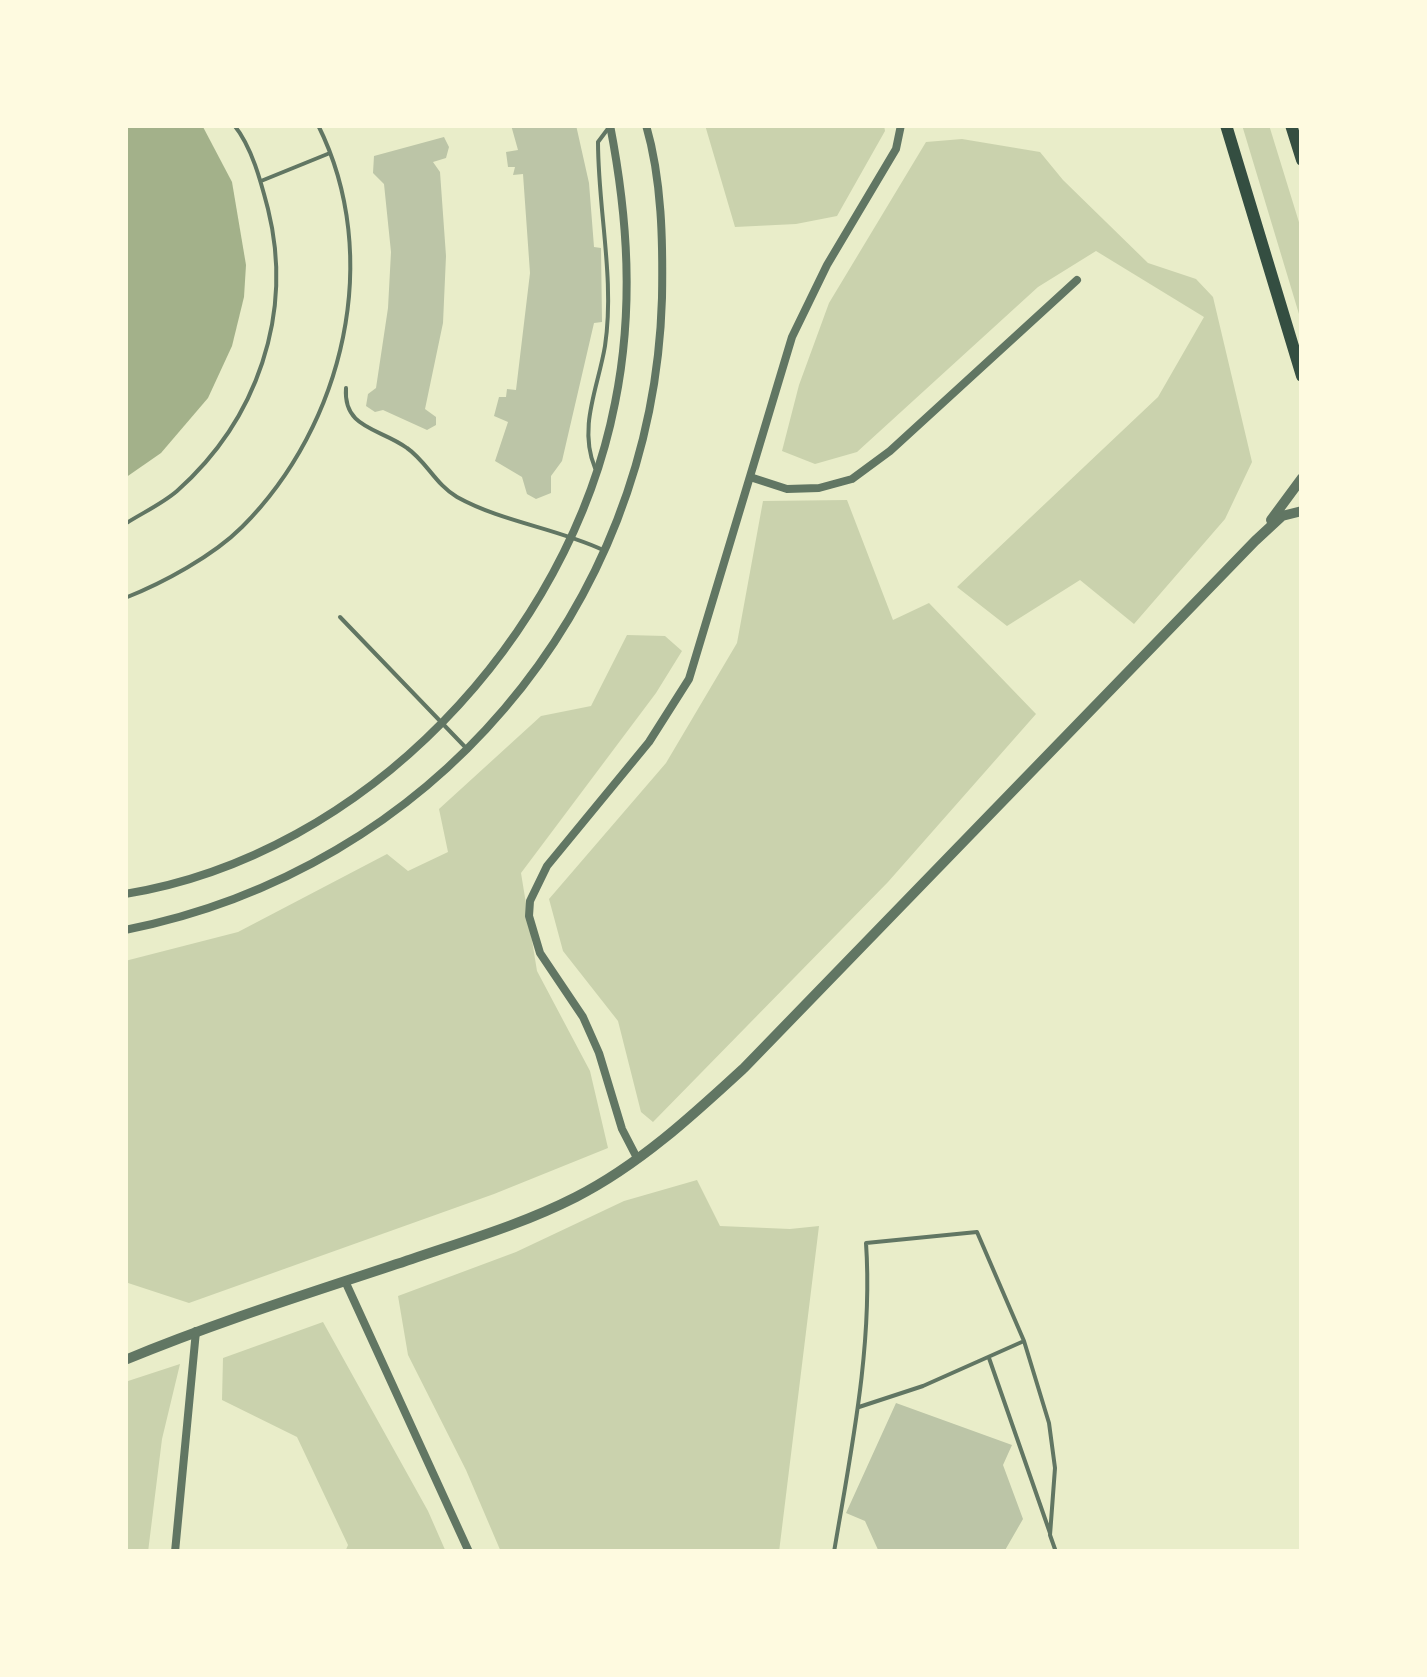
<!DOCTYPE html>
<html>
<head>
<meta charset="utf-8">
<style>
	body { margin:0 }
	#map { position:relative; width:1427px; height:1677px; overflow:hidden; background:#e9edc9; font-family:"DM Sans",sans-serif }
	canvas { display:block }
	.frame { position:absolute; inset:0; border:128px solid #fefae0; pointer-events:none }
</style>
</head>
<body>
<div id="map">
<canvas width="1427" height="1677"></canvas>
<div class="frame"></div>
</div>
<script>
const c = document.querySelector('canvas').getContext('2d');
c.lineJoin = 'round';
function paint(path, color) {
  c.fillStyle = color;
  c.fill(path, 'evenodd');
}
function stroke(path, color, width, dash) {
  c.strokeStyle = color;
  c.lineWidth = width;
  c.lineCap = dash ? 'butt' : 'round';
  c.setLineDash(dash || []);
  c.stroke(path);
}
const green = new Path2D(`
	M705,125h179l1,6 -48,85 -41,8 -61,3z
	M1242,125h27l33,107v92z
	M962,139l78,13 23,28 85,83 48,16 17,18 39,165 -27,57 -91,105 -54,-44 -73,46 -50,-39 201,-190 46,-80 -108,-66 -58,36 -181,165 -42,12 -33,-13 17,-66 30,-82 97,-161z
	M847,500l46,120 36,-17 107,111 -148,168 -235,240 -12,-10 -23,-91 -55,-70 -14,-52 117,-136 71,-120 26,-142z
	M627,635l38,1 17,15 -26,42 -135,180 16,98 53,100 18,77 -114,46 -305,109 -64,-21v-321l113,-29 149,-78 21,17 40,-19 -9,-43 102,-93 50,-10z
	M697,1180l23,46 70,3 29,-3 -40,326h-278l-35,-82 -58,-115 -10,-59 118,-44 108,-51z
	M323,1322l105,189 18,41h-101l3,-7 -51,-108 -75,-37 1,-42z
	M180,1364l-18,75 -14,113h-23v-170z`);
const water = new Path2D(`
	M125,125h77l30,57 14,83 -2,32 -12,49 -24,52 -47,55 -36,25z`);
const building = new Path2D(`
	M511,125h65l13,58 5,64 7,1 1,74 -8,1 -32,138 -11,15v17l-15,6 -9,-5 -5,-17 -27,-16 13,-39 -14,-6 5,-19h7l1,-8 9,1 14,-117 -7,-99 -10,1 2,-8h-7l-2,-15 12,-2z
	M444,137l5,10 -3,11 -13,4 7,10 6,84 -3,67 -18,86 11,8v8l-9,5 -44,-20 -8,2 -9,-6 2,-12 8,-6 12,-80 3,-56 -7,-68 -11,-11 1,-17z
	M896,1403l116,42 -9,20 20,54 -19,33h-125l-14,-31 -19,-8z`);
const service = new Path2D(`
	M261,181l69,-28
	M346,388c-3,41 34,40 61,60 19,13 29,37 50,49 45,25 99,31 146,53
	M595,468c-17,-41 3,-80 10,-122 10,-67 -7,-136 -7,-204l12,-16
	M125,524c17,-11 37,-20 52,-33 80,-71 117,-177 91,-282 -7,-27 -16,-62 -34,-84
	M125,598c38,-15 88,-42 117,-71 102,-102 142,-270 76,-402
	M340,617l128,133
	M989,1358l61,175
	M859,1407l64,-21 101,-45
	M834,1552c17,-101 39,-206 32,-309l111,-11 47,109 25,82 6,45 -5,67 6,17`);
const minor = new Path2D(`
	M750,477l37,12 32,-1 33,-9 38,-28 187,-171
	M125,894c240,-39 444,-256 490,-491 19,-94 13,-185 -5,-278
	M125,930c305,-60 528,-320 537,-632 1,-56 0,-118 -16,-173
	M637,1158l-15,-29 -23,-76 -16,-36 -43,-64 -11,-37 1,-15 17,-35 102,-124 40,-63 103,-342 35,-72 69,-116 5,-24
	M345,1281l124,271
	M175,1552l21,-221`);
const tertiary = new Path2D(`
	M1271,520l31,-42
	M125,1360c94,-39 191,-69 287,-101 56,-19 111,-35 164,-62 63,-32 117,-82 168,-129l511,-527 27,-25 20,-5`);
const primary = new Path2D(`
	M1226,125l76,251
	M1291,125l11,35`);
paint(green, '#cad2ad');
paint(water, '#a3b18a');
paint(building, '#bcc5a7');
stroke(service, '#617663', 4);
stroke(minor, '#617663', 8);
stroke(tertiary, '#617663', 10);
stroke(primary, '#344e41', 12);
</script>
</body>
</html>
